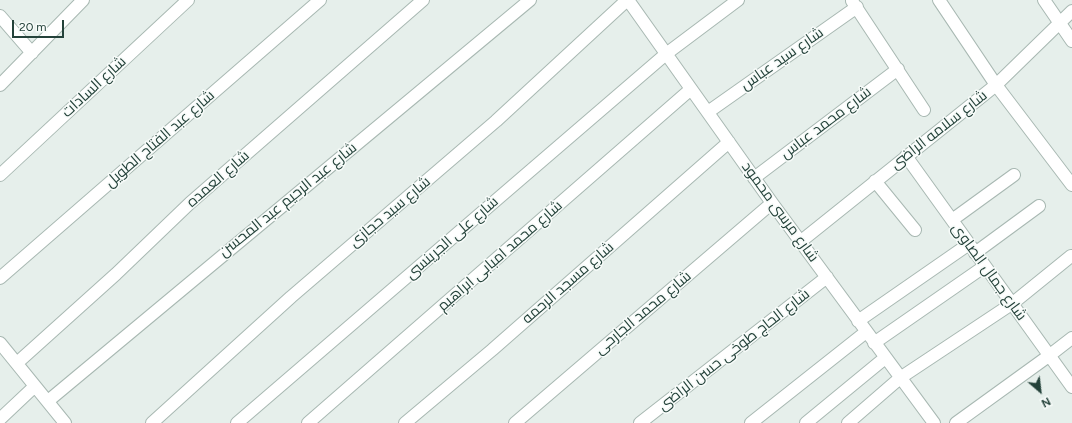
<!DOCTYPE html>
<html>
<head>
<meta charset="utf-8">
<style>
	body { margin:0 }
	#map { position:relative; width:1072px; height:423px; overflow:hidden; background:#e6efeb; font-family:Figtree,sans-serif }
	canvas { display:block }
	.north { position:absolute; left:1020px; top:371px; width:40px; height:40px; -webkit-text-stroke:3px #f7fbf9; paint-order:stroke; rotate:152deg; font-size:11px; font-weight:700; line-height:16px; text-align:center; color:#24423a }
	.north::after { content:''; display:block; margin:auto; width:14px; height:18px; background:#24423a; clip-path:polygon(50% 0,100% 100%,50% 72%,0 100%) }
	.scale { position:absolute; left:12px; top:20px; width:52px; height:18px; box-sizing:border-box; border:2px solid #24423a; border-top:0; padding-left:5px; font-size:12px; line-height:14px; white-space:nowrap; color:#24423a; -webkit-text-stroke:3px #f7fbf9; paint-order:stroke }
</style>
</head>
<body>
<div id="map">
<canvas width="1072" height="423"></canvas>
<div class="north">N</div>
<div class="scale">20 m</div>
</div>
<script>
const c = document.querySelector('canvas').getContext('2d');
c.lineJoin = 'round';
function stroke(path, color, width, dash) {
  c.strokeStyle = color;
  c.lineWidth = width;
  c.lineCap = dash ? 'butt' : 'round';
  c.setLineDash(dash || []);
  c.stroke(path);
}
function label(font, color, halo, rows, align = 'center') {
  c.font = font + ' Figtree,Cairo,sans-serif';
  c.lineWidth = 3;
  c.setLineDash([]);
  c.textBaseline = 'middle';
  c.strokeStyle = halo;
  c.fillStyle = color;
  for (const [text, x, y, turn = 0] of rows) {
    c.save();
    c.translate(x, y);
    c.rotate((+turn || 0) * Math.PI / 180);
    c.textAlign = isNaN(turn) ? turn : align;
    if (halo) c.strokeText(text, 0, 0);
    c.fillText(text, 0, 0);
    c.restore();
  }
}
const street = new Path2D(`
	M628,0l144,203 162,220
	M939,0l57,85 76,100
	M1044,0l28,41
	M852,1l72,109
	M0,16l32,37
	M0,85l83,-85
	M708,112l149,-105
	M906,156l166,231
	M0,175l188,-175
	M754,178l144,-109
	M875,181l40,49
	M952,220l62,-45
	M800,242l196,-157 76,-74
	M975,253l64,-47
	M0,278l320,-278
	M858,321l111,-77
	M0,343l65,80
	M874,343l111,-77
	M17,363l99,-89 74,-71 233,-203
	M48,401c160,-135 322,-267 482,-401
	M0,419l35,-33
	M152,423l139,-126 205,-176 131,-121
	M237,423l429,-369 72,-54
	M308,423l383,-334
	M405,423l87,-73 237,-208
	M515,423l257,-220
	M640,423l187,-146
	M751,423l115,-91
	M806,423l79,-65
	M848,423l52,-45 113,-75 58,-47
	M956,423l94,-68 22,-17`);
const streetNames = [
	["شارع سيد عباس",782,59,-35],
	["شارع السادات",94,87,-43],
	["شارع محمد عباس",826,123,-37],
	["شارع سلامه الراضى",939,130,-38],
	["شارع عبد الفتاح الطويل",160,139,-41],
	["شارع العمده",218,179,-41],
	["شارع عبد الرحيم عبد المحسن",288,200,-39],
	["شارع سيد حجازى",390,212,-40],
	["شارع مرسى محمود",780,212,54],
	["شارع على الجرينسى",452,238,-41],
	["شارع محمد امبابى ابراهيم",500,256,-41],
	["شارع جمال الصاوى",989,272,54],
	["شارع مسجد الرحمه",568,283,-41],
	["شارع محمد الجارحى",643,313,-40],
	["شارع الحاج طوخى حسن الراضى",734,350,-38]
];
stroke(street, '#a8b8b2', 14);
stroke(street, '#fff', 12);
label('15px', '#24423a', '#f7fbf9', streetNames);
</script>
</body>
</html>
